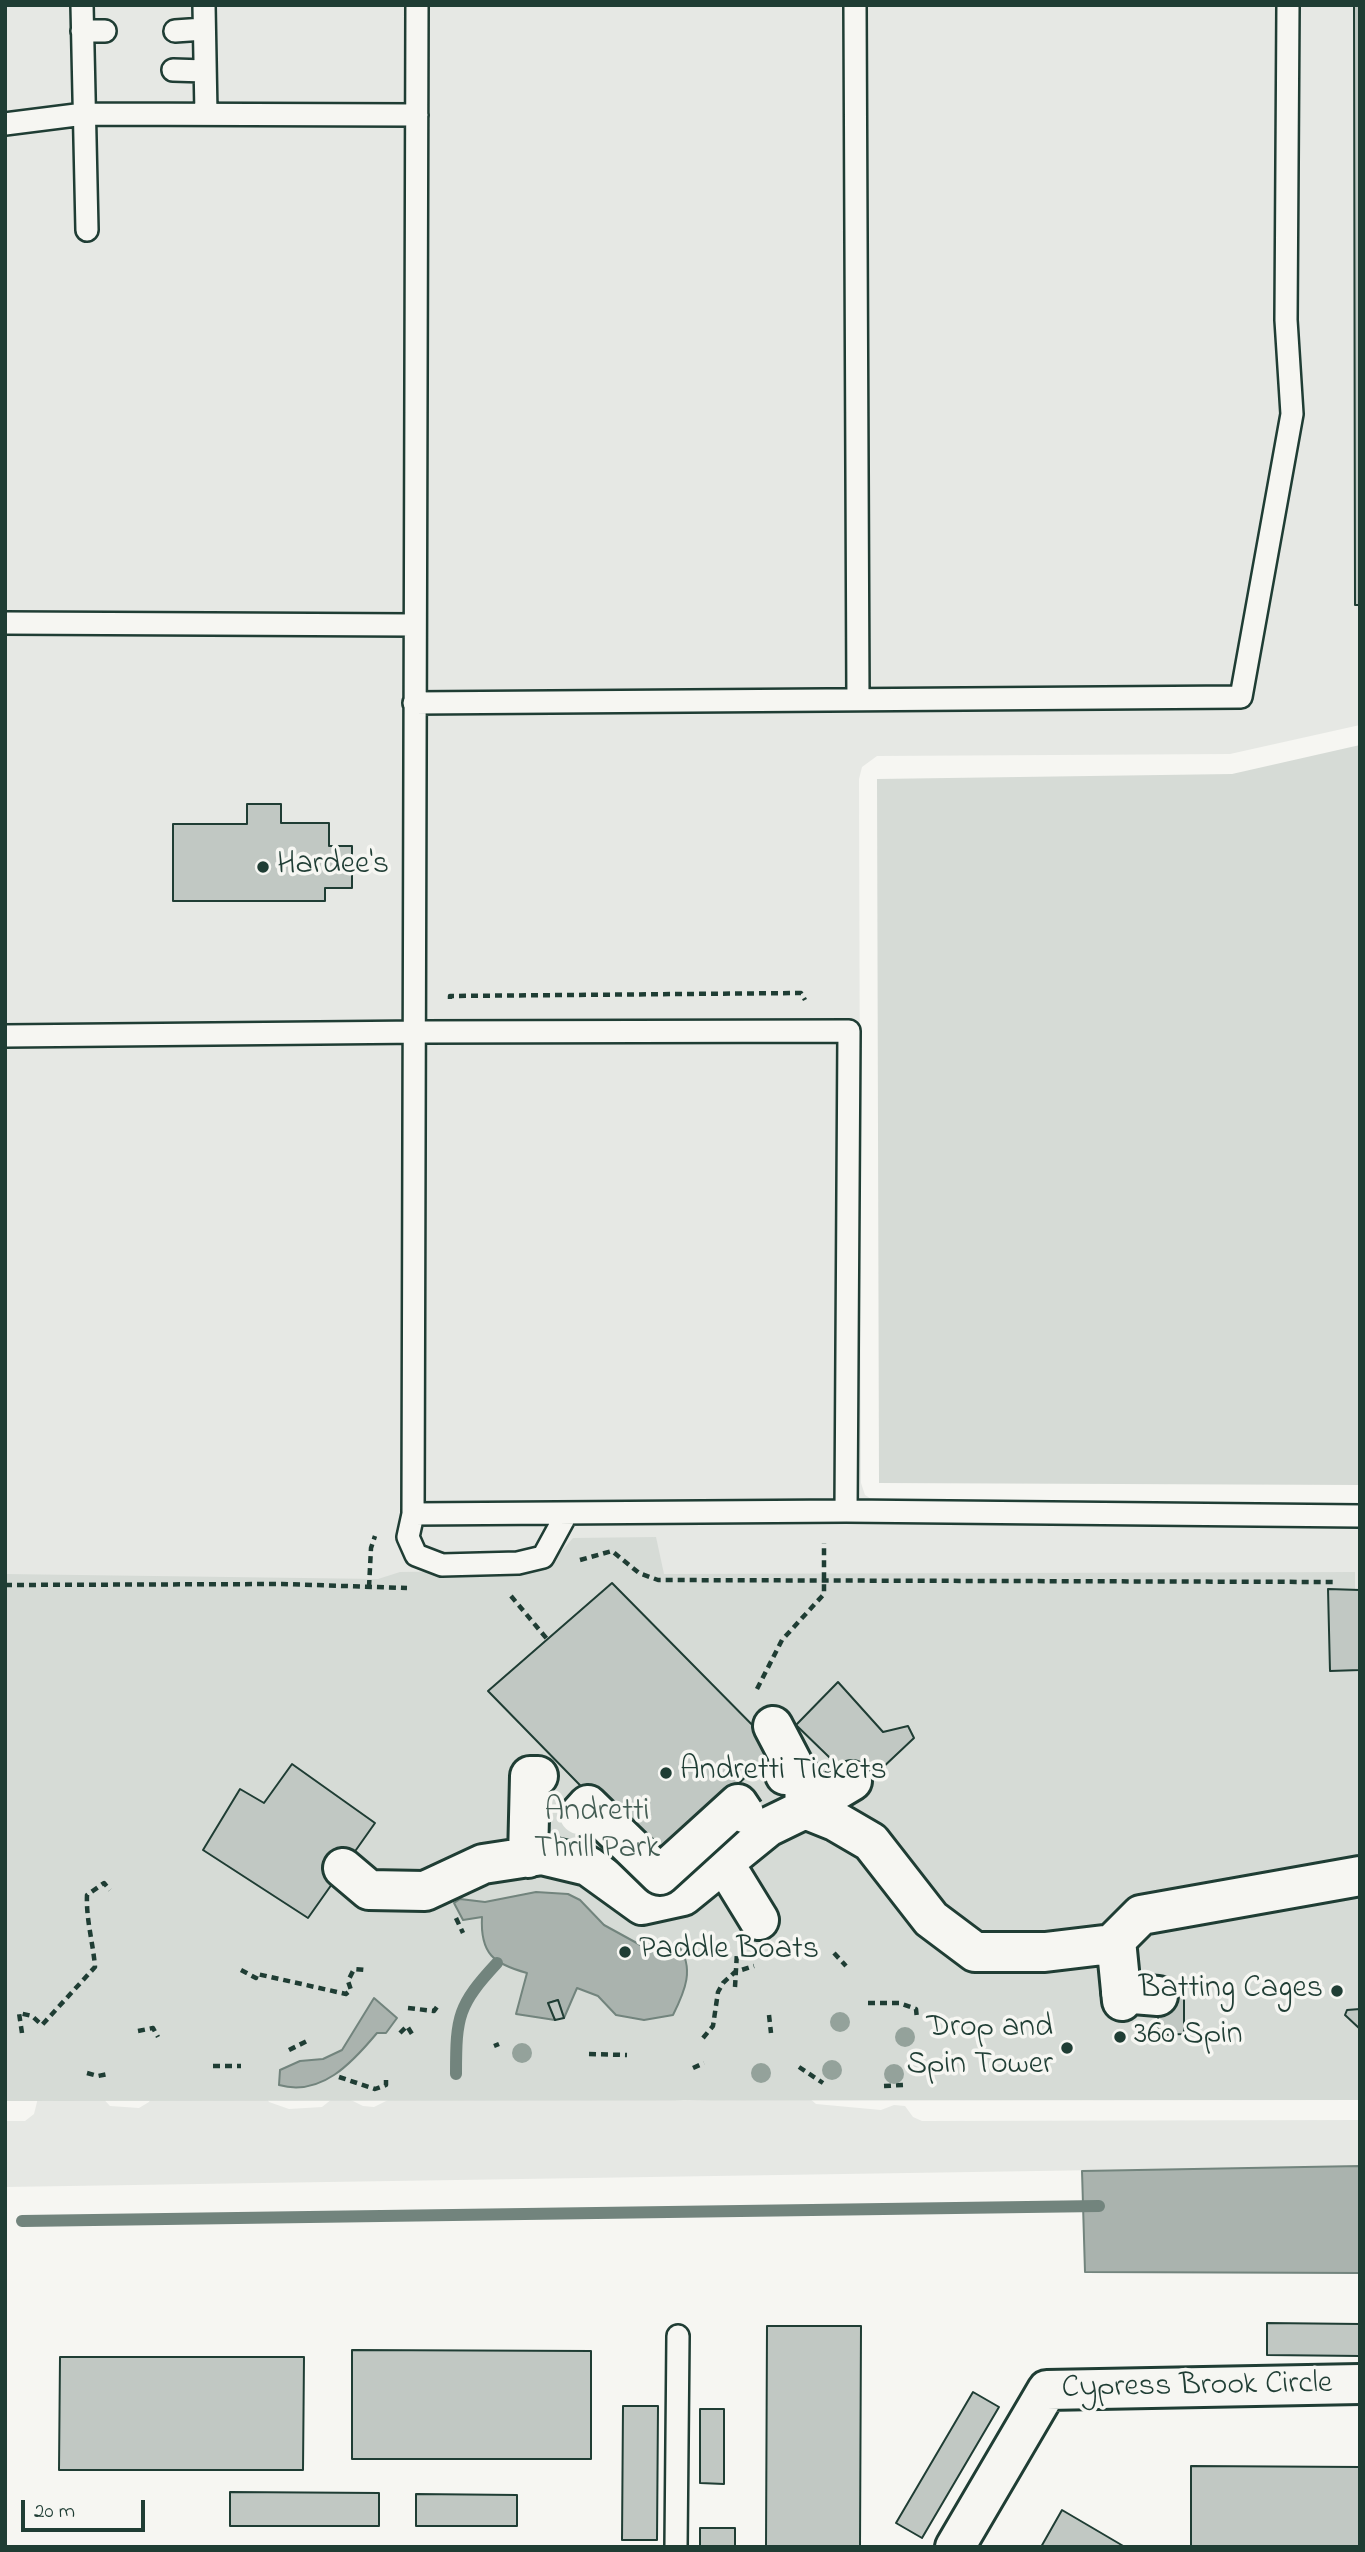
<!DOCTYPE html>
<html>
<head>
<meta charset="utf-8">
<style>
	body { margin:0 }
	#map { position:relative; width:1365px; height:2552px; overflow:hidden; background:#f6f6f2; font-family:"Indie Flower",sans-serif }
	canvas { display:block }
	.frame { position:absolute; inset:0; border:7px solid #1f3d34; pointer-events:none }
	.scale { position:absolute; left:21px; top:2500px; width:124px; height:32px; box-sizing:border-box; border:4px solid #1f3d34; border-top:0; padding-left:9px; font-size:21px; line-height:24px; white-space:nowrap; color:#1f3d34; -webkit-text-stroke:5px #f6f6f2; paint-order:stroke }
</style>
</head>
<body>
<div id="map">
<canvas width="1365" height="2552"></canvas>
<div class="frame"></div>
<div class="scale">20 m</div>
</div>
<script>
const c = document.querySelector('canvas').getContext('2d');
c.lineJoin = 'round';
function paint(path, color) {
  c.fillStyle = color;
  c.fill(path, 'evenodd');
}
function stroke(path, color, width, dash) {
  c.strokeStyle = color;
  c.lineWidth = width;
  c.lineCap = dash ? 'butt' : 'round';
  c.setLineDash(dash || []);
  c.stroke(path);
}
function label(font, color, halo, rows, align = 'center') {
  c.font = font + ' "Indie Flower",sans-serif';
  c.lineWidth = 7;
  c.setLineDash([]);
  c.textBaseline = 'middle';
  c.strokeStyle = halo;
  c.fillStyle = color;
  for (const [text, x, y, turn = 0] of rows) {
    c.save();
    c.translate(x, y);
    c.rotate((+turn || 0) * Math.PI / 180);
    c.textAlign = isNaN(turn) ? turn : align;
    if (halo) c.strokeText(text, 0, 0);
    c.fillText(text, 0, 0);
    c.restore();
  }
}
const built = new Path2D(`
	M5,5h1355v720l-130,29 -353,2 -15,11 -3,12 2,704 4,12 14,9 481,2v540l-1355,-470z
	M96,2091l14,15 29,2 10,-6 3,-7 111,-2 6,9 20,7 33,-2 10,-8 13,-2 18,9 11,1 28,-14 227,2 55,6 123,-5 9,8 65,6 13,-5 11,1 8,11 9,4 438,-1v46l-1355,21v-66h20l9,-7 4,-16z`);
const green = new Path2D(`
	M1360,745v740l-481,-2 -2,-704 355,-5z
	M656,1537l8,37 691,-2v18h5v510l-1355,1v-527l373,5 22,-7 145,-2 28,-32z`);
const water = new Path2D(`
	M536,1892l32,2 12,6 24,25 40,22 34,-2c17,23 7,46 -5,70l-29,5 -28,-5 -18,-19 -21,-8 -13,30 -6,-18 -9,3 6,17 -39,-6 11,-41c-33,-9 -47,-19 -45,-56l-19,3 -9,-17 6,-4 25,3z
	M374,1998l23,20 -11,15h-9c-25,30 -56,64 -98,52l1,-15 20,-9 23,-2 19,-9z
	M1360,2166v107l-275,-1 -3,-101z`);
const stream = new Path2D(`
	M456,2074c0,-58 2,-69 41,-111
	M22,2221l1077,-15`);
const building = new Path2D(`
	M1354,5h6v600h-5z
	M247,804h34v19h48v23h23v42h-27v13h-152v-77h74z
	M612,1583l163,165 -118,116 -169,-173z
	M1328,1589l32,1v80l-30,1z
	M838,1682l45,50 25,-6 6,12 -53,50 -65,-63z
	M292,1764l83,59 -67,95 -105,-68 37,-61 24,14z
	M1158,1992l26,2v40l-26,1z
	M558,2000l6,18 -9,2 -7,-17z
	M1360,2009v20l-15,-14 2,-5z
	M1267,2323l93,1v32l-93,-1z
	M767,2326h94l-1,221h-94z
	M352,2350l239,1v108h-239z
	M60,2357h244l-1,113h-244z
	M973,2392l26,15 -77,131 -26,-15z
	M623,2406h35l-1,134h-35z
	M700,2409h24v75l-24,-1z
	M1191,2466l169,1v80h-169z
	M230,2492l149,1v33h-149z
	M416,2494l101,1v31h-101z
	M1062,2510l63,37h-84z
	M700,2528h35v19h-35z`);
const path = new Path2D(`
	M450,999v-3l351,-3 4,7
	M580,1560l32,-9 27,22 19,7 677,2
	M5,1585l277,-1 125,4
	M369,1587l2,-39 4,-12
	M511,1596l36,43
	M757,1689l25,-49 42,-46v-51
	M456,1918l7,15
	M834,1953l12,13
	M241,1970l15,8 1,-4 89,20 5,-4 -3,-9 6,-12 11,1
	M735,1987l2,-35
	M868,2003h31l17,6 1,10
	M408,2008l26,3 5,-7
	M769,2015l2,18
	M138,2031l15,-3 5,9
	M22,2033l-3,-20 13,3 10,9 53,-58c-2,-25 -9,-47 -8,-72l17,-12 6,7
	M400,2033l7,-7 5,8
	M703,2038l10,-12 5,-34 5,-9 12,-11 19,-6
	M494,2046l5,-2
	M289,2050l20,-10
	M589,2054l38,1
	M213,2066h28
	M799,2067l24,16
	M693,2068l11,-5
	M87,2073l11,3 10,-2
	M339,2077l36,12 11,-4v-5
	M884,2086l19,-1`);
const lane = new Path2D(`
	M82,5l5,225
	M204,5l2,109
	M417,5l-4,1509 -5,23 8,18 26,10 76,-2 25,-6 24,-44
	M855,5l3,695
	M82,31h23
	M175,31l29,-2
	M173,70l32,1
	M5,124l79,-10 333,1
	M5,623l409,2
	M414,703l827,-6 51,-283 -6,-94 2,-315
	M5,1036c281,-4 563,-5 844,-5l-3,480
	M413,1514l433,-3 514,5
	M676,2547l2,-211`);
const street = new Path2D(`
	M773,1726l23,44
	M785,1775l11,-5 8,11 1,28 47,-28
	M528,1858l2,-82h8
	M724,1863l35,57
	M343,1868l26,22 56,1 58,-27 59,-9 46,11 54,39 41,-9 85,-69 37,-18 30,12 36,21 60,77 44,33h70l67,-8 29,-29 219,-39
	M1116,1940l6,61
	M1121,1993l37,3
	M955,2547l92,-157 313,-6`);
const streetBridge = new Path2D(`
	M579,1815l9,-10 72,70 78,-71 6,9`);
const trees = [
	[840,2022],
	[905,2037],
	[522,2053],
	[832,2070],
	[761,2073],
	[894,2074]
];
const markers = [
	[263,867,7,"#1f3d34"],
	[666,1773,7,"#1f3d34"],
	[625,1952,7,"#1f3d34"],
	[1337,1991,7,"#1f3d34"],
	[1120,2037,7,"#1f3d34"],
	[1067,2048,7,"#1f3d34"]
];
const poiNames = [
	["Hardee's",277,867],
	["Andretti Tickets",680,1773],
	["Paddle Boats",639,1952],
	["Batting Cages",1323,1991,"right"],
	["Drop and",1053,2030,"right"],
	["Spin Tower",1053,2067,"right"],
	["360 Spin",1134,2037]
];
const parkNames = [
	["Andretti",597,1814],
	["Thrill Park",597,1851]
];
const streetNames = [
	["Cypress Brook Circle",1197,2388,-1]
];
paint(built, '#e6e8e4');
paint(green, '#d6dbd6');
paint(water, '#aab3ae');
stroke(water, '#72847d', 2);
stroke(stream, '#72847d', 12);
paint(building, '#c1c8c3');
stroke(building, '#1f3d34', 2);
stroke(lane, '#1f3d34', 26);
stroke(street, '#1f3d34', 44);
stroke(path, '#1f3d34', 4.5, [7, 5]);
stroke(lane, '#f6f6f2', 21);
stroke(street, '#f6f6f2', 38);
stroke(streetBridge, '#1f3d34', 44, []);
stroke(streetBridge, '#f6f6f2', 38);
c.fillStyle = '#94a29b';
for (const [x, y] of trees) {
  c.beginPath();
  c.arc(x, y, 10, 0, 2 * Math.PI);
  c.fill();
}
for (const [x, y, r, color] of markers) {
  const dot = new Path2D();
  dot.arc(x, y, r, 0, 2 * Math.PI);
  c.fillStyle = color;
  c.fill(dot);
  stroke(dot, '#f6f6f2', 2.5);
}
label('32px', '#1f3d34', '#f6f6f2', poiNames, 'left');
label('32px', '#445d54', '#f6f6f2', parkNames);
label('32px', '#1f3d34', '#f6f6f2', streetNames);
</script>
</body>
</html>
